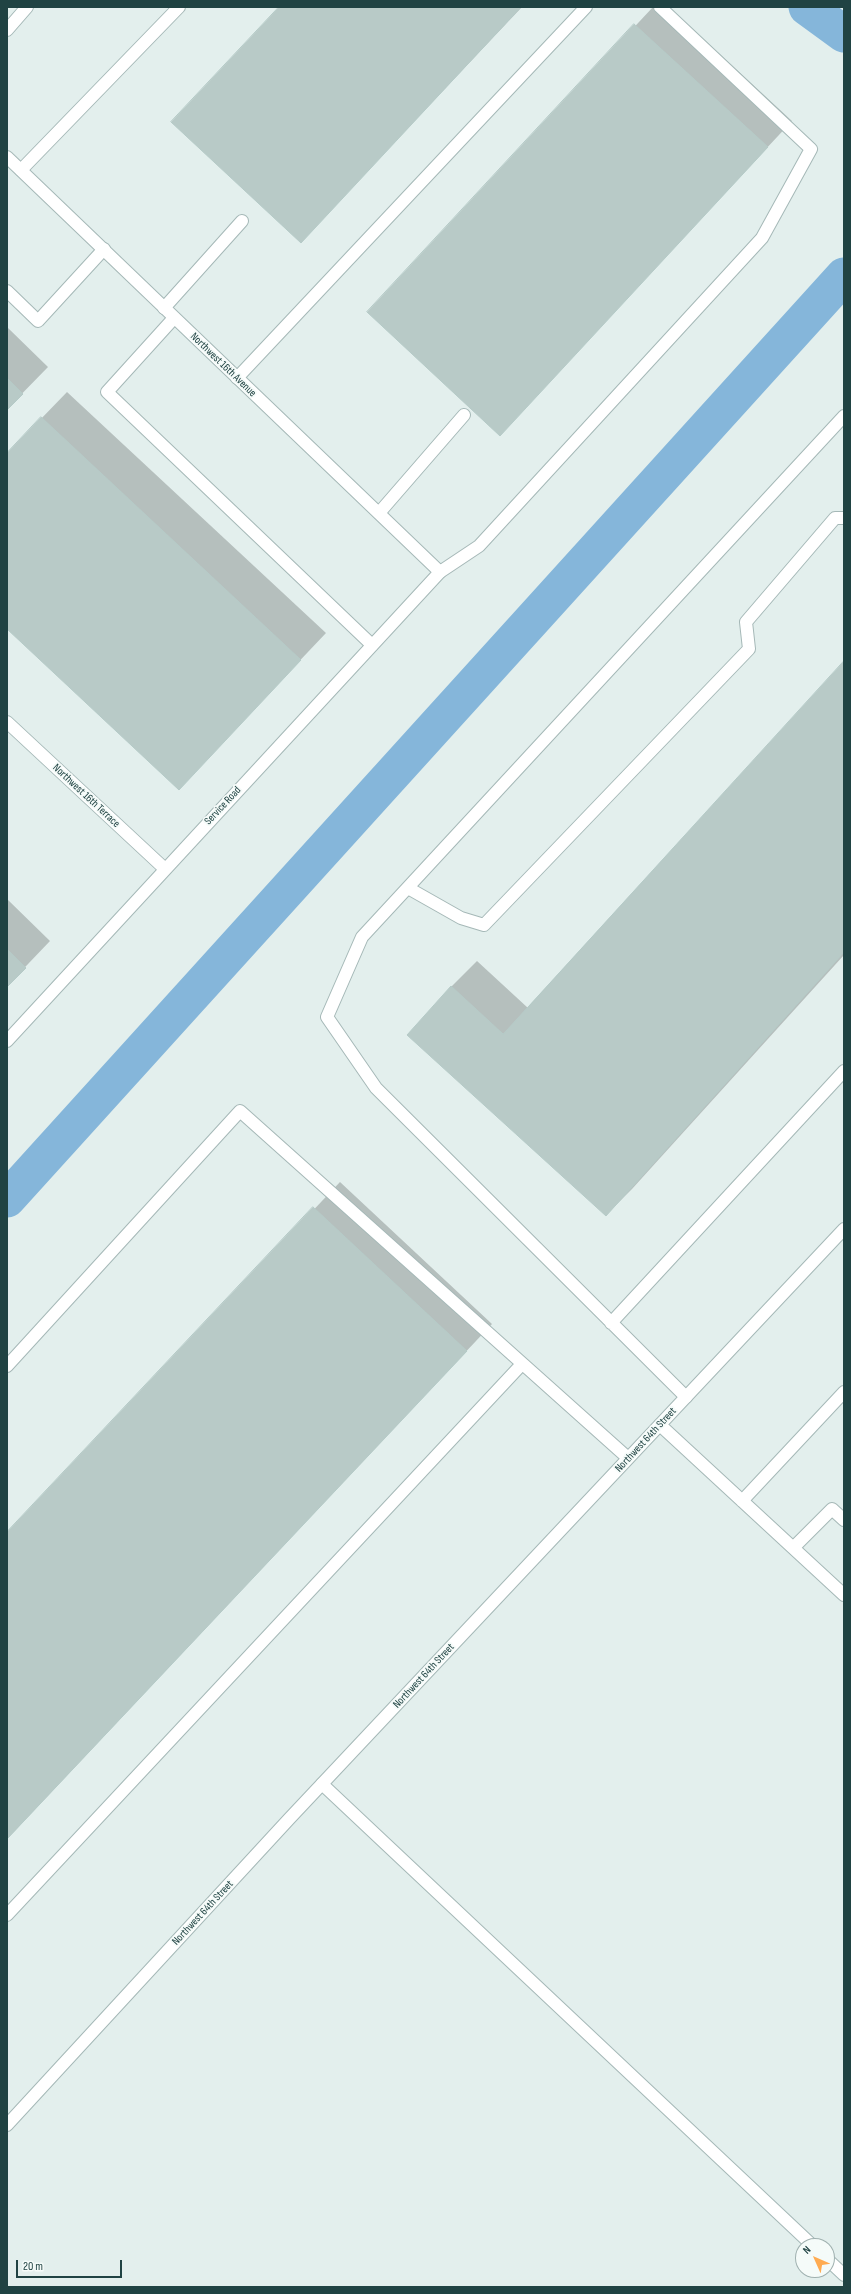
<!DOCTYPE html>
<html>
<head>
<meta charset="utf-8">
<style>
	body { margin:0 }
	#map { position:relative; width:851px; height:2294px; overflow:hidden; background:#e3efed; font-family:"Sofia Sans Condensed",sans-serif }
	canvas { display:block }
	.frame { position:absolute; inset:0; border:8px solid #204343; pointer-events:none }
	.north { position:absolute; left:795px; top:2238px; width:40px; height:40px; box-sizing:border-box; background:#f5fbf9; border:1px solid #a0b1b0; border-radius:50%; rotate:315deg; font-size:11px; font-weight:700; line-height:16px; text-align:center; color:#204343 }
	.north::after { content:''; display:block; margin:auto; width:14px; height:18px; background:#ffab51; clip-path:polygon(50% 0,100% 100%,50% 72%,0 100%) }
	.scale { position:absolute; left:16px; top:2260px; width:106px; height:18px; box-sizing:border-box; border:2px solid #204343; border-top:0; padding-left:5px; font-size:12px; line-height:14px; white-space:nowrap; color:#204343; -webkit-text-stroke:3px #f5fbf9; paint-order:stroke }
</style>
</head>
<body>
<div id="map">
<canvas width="851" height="2294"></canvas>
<div class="frame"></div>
<div class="north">N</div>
<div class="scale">20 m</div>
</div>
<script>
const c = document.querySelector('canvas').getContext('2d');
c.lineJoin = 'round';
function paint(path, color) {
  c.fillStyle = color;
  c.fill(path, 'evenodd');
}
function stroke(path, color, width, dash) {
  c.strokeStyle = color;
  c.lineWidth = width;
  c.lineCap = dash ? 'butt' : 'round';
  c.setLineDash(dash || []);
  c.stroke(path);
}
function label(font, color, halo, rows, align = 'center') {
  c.font = font + ' "Sofia Sans Condensed",sans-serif';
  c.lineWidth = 3.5;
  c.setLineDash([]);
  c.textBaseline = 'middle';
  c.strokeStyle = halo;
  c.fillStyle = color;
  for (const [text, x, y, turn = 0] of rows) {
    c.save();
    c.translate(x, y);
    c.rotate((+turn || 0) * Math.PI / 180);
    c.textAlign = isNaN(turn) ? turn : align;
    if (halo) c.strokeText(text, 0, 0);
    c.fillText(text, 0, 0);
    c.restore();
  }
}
const shadow = new Path2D(`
	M280,7h242l-221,234z
	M653,7h16l123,114 -292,313 -132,-122z
	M7,327l41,40 -41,42z
	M67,392l259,241 -147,155 -172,-160v-174z
	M844,662v293l-212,234 -26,26 -155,-228 26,-26 51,47z
	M7,899l43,42 -43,45z
	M340,1182l152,142 -485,515v-306z`);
const canal = new Path2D(`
	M807,7l37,27
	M7,1199l837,-923`);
const building = new Path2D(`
	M279,7h242l-220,236 -130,-121z
	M634,24l134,123 -268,289 -133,-124z
	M7,378l16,16 -16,16z
	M41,417l260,243 -122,130 -172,-161v-176z
	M844,661v291l-238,264 -199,-181 44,-49 52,48z
	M7,949l19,19 -19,19z
	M313,1207l154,144 -460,488v-307z`);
const lane = new Path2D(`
	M7,30l20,-23
	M21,170l158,-163
	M7,291l31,30 66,-72
	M164,308l78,-87
	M174,318l-67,74 265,253
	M237,378l349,-371
	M379,513l85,-98
	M440,572l39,-26 283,-308 49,-89 -151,-142
	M408,888l53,30 23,7 265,-276 -3,-27 89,-104h9
	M611,1323l233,-252
	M7,1366l233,-255 388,347
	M686,1397l-310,-309 -49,-71 35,-80 482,-521
	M660,1425l184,170
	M742,1501l102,-109
	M793,1548l39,-39 12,11
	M322,1784l491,462
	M7,1915l515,-551
	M827,2259l17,16`);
const street = new Path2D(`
	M7,157l433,415 -433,469
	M7,722l158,147
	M7,2125l282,-306 555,-590`);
const streetNames = [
	["Northwest 16th Avenue",223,365,44],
	["Northwest 16th Terrace",86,796,43],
	["Service Road",223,806,-47],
	["Northwest 64th Street",646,1440,-47],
	["Northwest 64th Street",424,1676,-47],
	["Northwest 64th Street",203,1913,-47]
];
paint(shadow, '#0003');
stroke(canal, '#85b6da', 37);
paint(building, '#b8cac7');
stroke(building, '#b5cac7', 1);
stroke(lane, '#a5b8b7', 14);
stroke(street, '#a5b8b7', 14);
stroke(lane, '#fff', 12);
stroke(street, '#fff', 12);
label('11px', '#204343', '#f5fbf9', streetNames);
</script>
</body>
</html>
